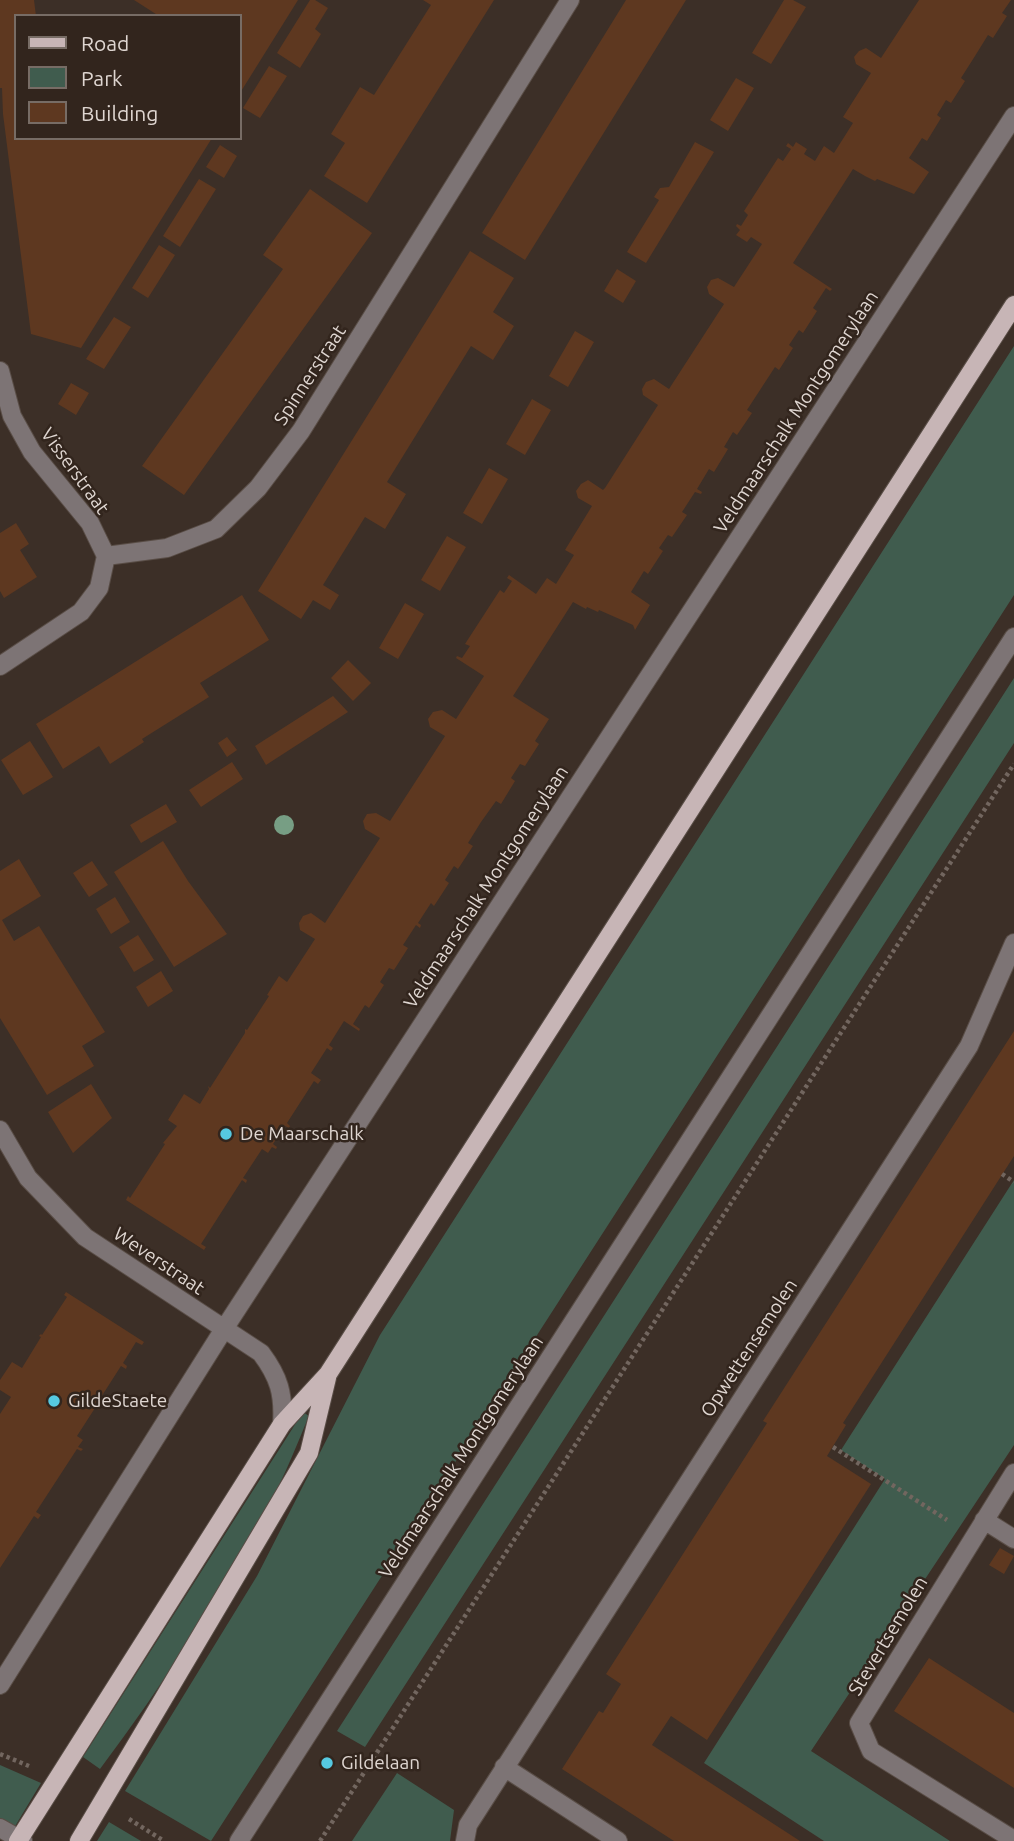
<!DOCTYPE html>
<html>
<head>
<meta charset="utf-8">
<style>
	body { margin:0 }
	#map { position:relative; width:1014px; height:1841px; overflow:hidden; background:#3c2f27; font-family:Ubuntu,sans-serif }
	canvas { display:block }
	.legend { position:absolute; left:14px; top:14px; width:228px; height:126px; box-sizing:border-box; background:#32251d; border:2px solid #776c65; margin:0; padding:9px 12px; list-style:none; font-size:21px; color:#dfd6d1 }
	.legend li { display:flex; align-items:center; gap:14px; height:35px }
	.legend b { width:35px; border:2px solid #776c65 }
</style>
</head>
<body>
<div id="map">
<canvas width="1014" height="1841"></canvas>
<ul class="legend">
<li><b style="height:9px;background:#c7b5b6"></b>Road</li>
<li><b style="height:19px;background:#405c4e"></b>Park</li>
<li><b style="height:19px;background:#5e3820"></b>Building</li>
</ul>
</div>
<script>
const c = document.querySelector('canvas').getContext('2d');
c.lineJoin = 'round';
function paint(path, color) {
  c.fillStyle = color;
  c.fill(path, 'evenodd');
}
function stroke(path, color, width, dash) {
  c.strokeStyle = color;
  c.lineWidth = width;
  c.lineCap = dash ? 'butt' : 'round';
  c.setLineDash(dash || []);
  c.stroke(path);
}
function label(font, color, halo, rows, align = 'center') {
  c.font = font + ' Ubuntu,sans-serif';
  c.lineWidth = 5;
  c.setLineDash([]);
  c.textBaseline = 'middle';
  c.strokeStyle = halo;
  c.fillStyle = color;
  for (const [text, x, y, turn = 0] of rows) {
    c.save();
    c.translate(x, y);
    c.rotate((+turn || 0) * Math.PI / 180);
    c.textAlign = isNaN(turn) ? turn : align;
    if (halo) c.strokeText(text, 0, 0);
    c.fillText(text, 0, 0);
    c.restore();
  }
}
const green = new Path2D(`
	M1014,346v249l-803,1246 -86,-50 132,-215 123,-241z
	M1014,678v65l-649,1004 -28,-16z
	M1014,1180v265l-203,306 139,90h-126l-120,-78 181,-284 -44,-29z
	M303,1412l6,4c-12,28 -23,57 -37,83 -50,94 -108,185 -172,270l-17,-12z
	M0,1765l41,18 -27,45 -14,-8z
	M397,1773l57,37 -4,31h-98z
	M109,1822l32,19h-44z`);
const building = new Path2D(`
	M0,0h34l2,16h-20v122h196l-131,210 -50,-14 -28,-220 -1,-26h-2z
	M134,0h164l-58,93v-77h-81z
	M310,0h5l13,8 -13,21 6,5 -21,34 -23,-15z
	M423,0h71l-127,203 -43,-27 21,-33 -14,-9 29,-47 14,8 57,-90z
	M626,0h60l-161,260 -43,-27z
	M784,0h9l13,7 -35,57 -19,-11z
	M919,0h92l-9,13 5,3 -14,22 -5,-3 -13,21 -14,22 4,3 -14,22 -5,-3 -9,15 4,3 -14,23 -5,-3 -13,20 20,14 -15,22 -37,-15 -2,2 -10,-5 -12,-7 -60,94 39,26 -2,2 -4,-3 -13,20 4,3 -14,22 -4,-3 -10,15 4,3 -14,22 -4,-3 -28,43 5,3 -15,22 -4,-3 -9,15 4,2 -14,23 -5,-3 -12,20 5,3 -1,2 -6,-2 -13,20 5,3 -15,22 -4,-2 -9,13 4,3 -15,23 -4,-3 -13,21 19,13 -15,25 -2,-5 -34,-15 -1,2 -11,-5 -1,2 -13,-7 -60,94 36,23 -14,22 4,3 -14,22 -5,-2 -9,14 4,3 -14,23 -5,-3 -15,21 -13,21 5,3 -15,23 -4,-3 -9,14 4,3 -15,23 -3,-3 -13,20 3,2 -1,3 -4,-3 -13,20 5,3 -14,22 -5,-2 -9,14 4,3 -15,23 -4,-3 -12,19 7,5 -1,2 -15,-10 -15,24 4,3 -2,3 -4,-3 -16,25 10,7 -3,4 -4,-3 -27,42 3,3 -1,2 -4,-2 -12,18 4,3 -1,2 -4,-2 -4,6 -6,-4 -19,29 4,2 -1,3 -4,-3 -41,64 5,3 -2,3 -78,-50 2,-4 2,2 35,-54 -2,-1 14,-17 -9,-6 16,-26 16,10 9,-15 -1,-3 2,2 35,-55v-4l2,1 22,-34 -2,-1 12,-19 8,6 28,-43 -15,-9 -1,-7 4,-7 8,-3 14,10 55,-85 -15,-9 -2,-8 4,-7 9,-1 14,8 55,-85 -15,-9 -2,-8 5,-7 9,-2 14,9 28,-43 -28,-18 1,-2 5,2 8,-12 -5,-2 35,-54 4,3 8,-12 -5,-3 2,-3 27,19 11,-16 9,6 18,-29 -9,-5 27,-44 -14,-8 -2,-7 5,-7 7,-4 15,10 2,-2 53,-83 -15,-10 -1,-6 4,-7 8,-3 15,10 55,-85 -15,-10 -2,-7 4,-7 7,-2 16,9 28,-43 -11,-7 -4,5 -11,-7 4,-5 -4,-4 1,-2 4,2 7,-11 -4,-4 34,-53 5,3 8,-12 -5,-3 2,-3 5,4 3,-5 11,7 -3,5 11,7 9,-15 10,7 19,-30 -10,-6 28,-44 -15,-9 -2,-7 5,-6 7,-3 15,10z
	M269,66l18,10 -27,42 -17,-10z
	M736,78l18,10 -26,43 -18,-11z
	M695,142l19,10 -68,111 -19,-11 32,-52 -5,-3 6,-9 9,-1z
	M220,145l17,11 -13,22 -18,-11z
	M199,179l17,10 -36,58 -17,-11z
	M310,189l62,44 -188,262 -42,-29 141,-197 -20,-14z
	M159,245l16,10 -27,43 -16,-10z
	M470,251l44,27 -21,34 21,14 -21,34 -22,-14 -84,136 19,12 -21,35 -20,-12 -42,68 16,10 -9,15 -17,-10 -12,19 -43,-28z
	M617,269l19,12 -13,22 -19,-12z
	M114,317l17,10 -27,42 -18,-10z
	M575,331l19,11 -26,45 -19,-11z
	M71,383l18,10 -13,22 -18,-11z
	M532,399l19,11 -26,45 -19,-11z
	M489,468l19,11 -26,45 -19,-11z
	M16,523l13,21 -9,6 17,27 -33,21 -4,-7v-58z
	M447,536l19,11 -26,44 -19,-11z
	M242,595l27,45 -69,43 9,14 -67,42 2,3 -34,22 -11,-18 -36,23 -27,-45z
	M405,603l19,11 -26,45 -19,-11z
	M348,660l23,23 -18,18 -22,-23z
	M333,696l15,16 -82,53 -11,-19z
	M227,737l10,13 -10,7 -9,-14z
	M30,741l23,36 -30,18 -22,-35z
	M232,762l11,17 -42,28 -12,-17z
	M166,804l11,18 -36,21 -11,-18z
	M163,841l25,40 39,53 -53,33 -60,-95z
	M19,859l22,37 -39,24 12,21 25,-15 66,106 -23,14 12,20 -47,29 -47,-77v-147z
	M92,861l16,24 -19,12 -16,-24z
	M115,897l15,25 -19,12 -15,-25z
	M138,935l16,25 -20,12 -15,-25z
	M161,971l12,20 -25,16 -12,-20z
	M1014,1031v125l-171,267 3,2 -19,31 44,28 -164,256 -36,-24 -19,29 148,96h-126l-112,-72 37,-58 4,2 18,-29 -15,-10 161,-251 -4,-2z
	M91,1084l21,34 -39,35 -25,-41z
	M66,1292l78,50 -2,3 -6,-3 -13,21 4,3 -1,3 -5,-3 -25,39 4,3 -1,2 -4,-2 -18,28 6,4 -5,7 5,2 -2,2 -4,-2 -41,63 5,3 -3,4 -4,-3 -34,52v-154l11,-17 -11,-7v-10l12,-18 10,6 19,-31 -2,-1 2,-2 1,1 25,-38 -3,-2z
	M1000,1548l14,8 -10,18 -15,-9z
	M929,1658l85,55v75l-120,-77z`);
const path = new Path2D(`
	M1002,1174l12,8
	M833,1447l114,73
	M0,1754l29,12
	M129,1819l35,22
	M320,1841l694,-1077`);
const minor = new Path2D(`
	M0,371l12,45 20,36 58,71 16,33
	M0,666l81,-54 18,-24 7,-32 61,-8 49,-19 42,-41 43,-57 269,-431
	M0,1130l28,48 57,59 176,116c18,24 23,41 21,71
	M1014,1473l-155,250 12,28 143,89
	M984,1520l30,19
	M0,1685l224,-356 790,-1213
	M504,1767l114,74
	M0,1828l23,13
	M239,1841l775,-1204
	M465,1841l3,-16 501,-779 45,-103`);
const major = new Path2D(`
	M18,1841l264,-417 46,-50 686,-1069
	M79,1841l230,-388 18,-75`);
const trees = [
	[284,825]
];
const markers = [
	[226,1134,7,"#56c9e1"],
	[54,1401,7,"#56c9e1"],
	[327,1763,7,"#56c9e1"]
];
const streetNames = [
	["Spinnerstraat",310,375,-57],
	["Veldmaarschalk Montgomerylaan",796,412,-57],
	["Visserstraat",75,471,54],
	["Veldmaarschalk Montgomerylaan",486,887,-57],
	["Weverstraat",159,1261,34],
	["Opwettensemolen",749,1348,-57],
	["Veldmaarschalk Montgomerylaan",461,1457,-57],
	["Stevertsemolen",888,1636,-59]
];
const poiNames = [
	["De Maarschalk",240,1134],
	["GildeStaete",68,1401],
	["Gildelaan",341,1763]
];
paint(green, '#405c4e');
paint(building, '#5e3820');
stroke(minor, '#594d46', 20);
stroke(major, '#594d46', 20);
stroke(path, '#72665f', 4.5, [3.5, 3.5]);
stroke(minor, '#7d7475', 18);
stroke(major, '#c7b5b6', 18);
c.fillStyle = '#779e84';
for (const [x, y] of trees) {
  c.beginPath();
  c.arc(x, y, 10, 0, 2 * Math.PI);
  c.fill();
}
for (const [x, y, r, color] of markers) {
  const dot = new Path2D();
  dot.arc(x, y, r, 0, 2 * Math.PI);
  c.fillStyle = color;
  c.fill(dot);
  stroke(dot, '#32251d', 2.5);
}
label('19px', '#dfd6d1', '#32251d', streetNames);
label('19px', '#dfd6d1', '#32251d', poiNames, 'left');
</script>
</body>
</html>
